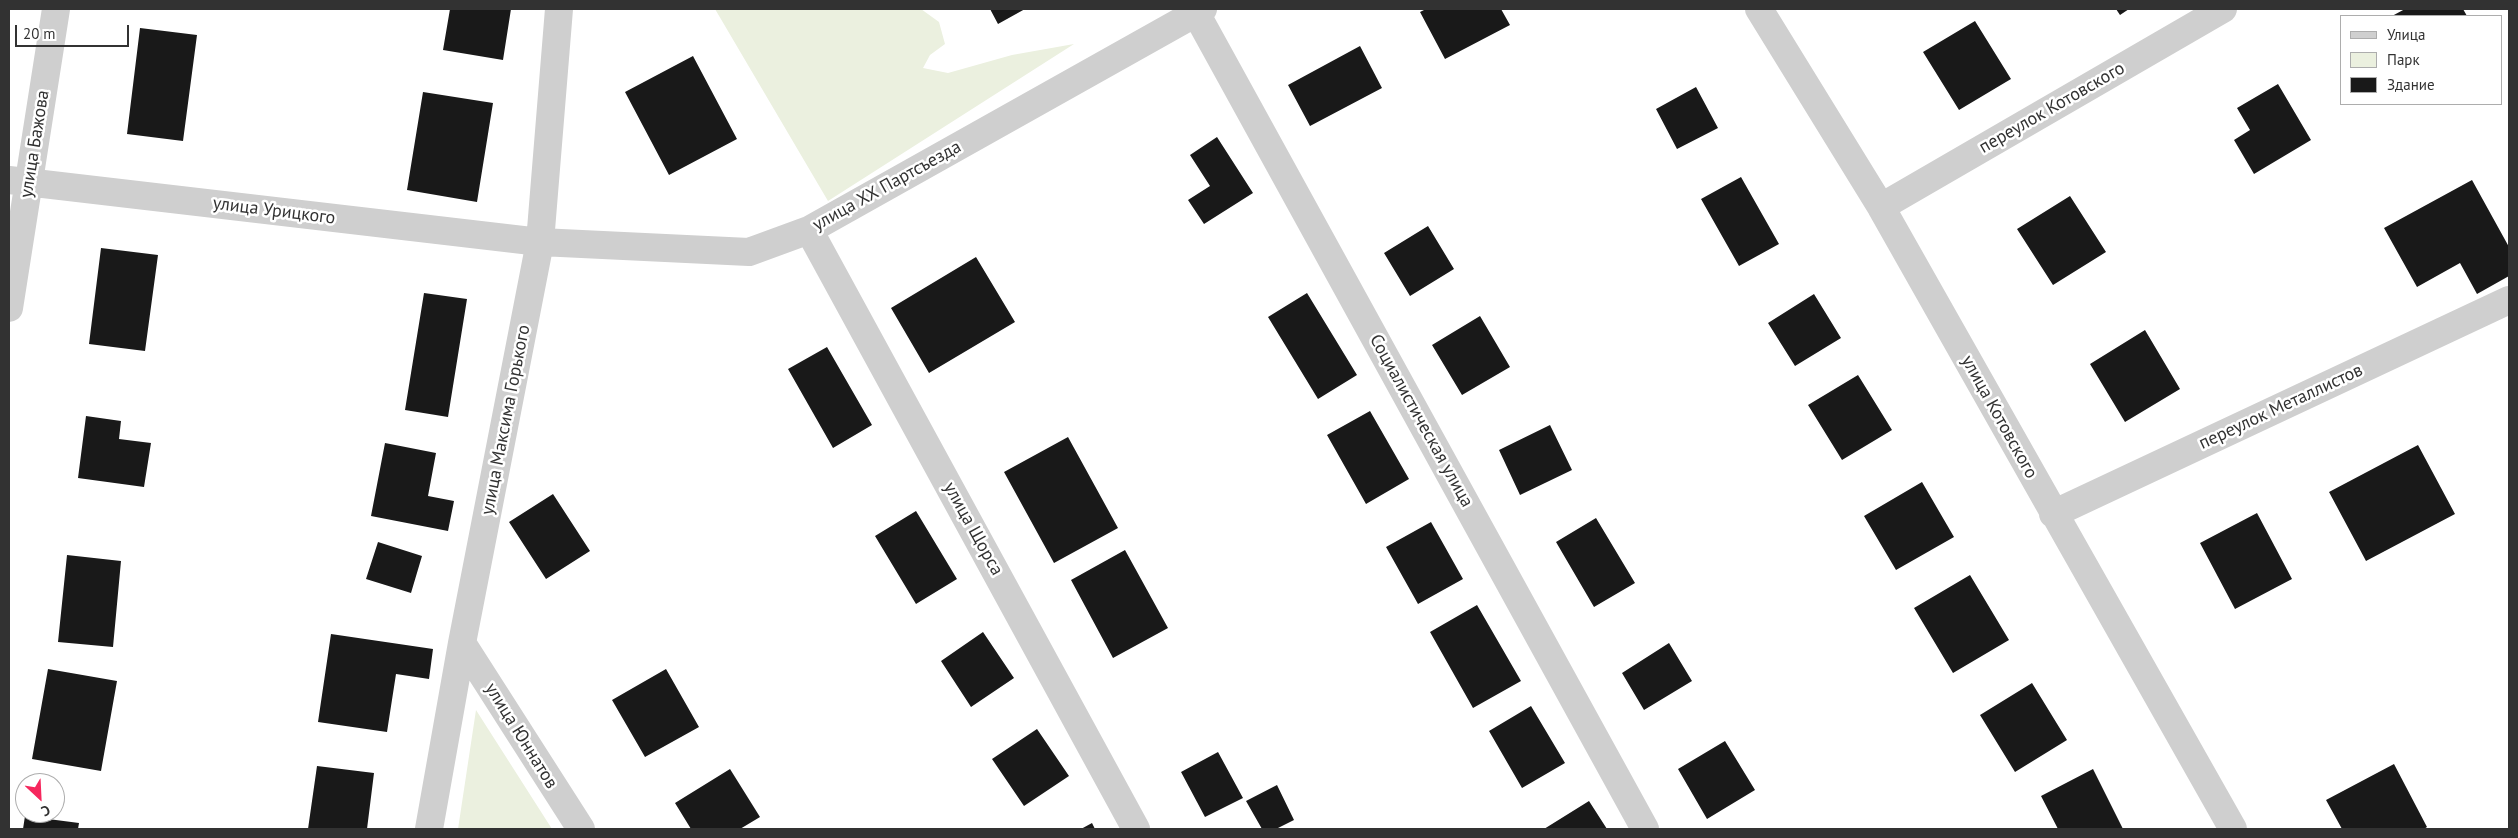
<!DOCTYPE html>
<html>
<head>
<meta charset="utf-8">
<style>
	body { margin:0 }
	#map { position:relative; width:2518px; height:838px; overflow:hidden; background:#fff; font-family:"PT Sans",sans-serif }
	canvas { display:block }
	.frame { position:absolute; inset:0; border:10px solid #323232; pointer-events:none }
	.legend { position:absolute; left:2340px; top:15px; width:162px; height:90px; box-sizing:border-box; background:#fff; border:1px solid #adadad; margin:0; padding:6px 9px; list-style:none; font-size:15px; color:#323232 }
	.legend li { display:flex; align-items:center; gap:10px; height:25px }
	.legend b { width:25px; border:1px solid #adadad }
	.north { position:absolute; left:15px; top:773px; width:50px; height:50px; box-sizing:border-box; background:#fff; border:1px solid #adadad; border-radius:50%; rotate:155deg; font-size:14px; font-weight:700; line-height:20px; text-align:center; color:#323232 }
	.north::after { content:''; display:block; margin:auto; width:18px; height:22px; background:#f6275d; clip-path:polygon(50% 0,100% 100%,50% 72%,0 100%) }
	.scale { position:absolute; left:15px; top:25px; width:114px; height:22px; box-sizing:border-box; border:2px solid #323232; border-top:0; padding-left:6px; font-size:15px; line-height:18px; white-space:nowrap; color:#323232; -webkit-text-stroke:4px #fff; paint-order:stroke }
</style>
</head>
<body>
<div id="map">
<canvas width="2518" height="838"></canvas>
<div class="frame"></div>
<ul class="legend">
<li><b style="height:6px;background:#cfcfcf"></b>Улица</li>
<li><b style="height:14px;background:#ebf0df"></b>Парк</li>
<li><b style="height:14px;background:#191919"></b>Здание</li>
</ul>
<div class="north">С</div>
<div class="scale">20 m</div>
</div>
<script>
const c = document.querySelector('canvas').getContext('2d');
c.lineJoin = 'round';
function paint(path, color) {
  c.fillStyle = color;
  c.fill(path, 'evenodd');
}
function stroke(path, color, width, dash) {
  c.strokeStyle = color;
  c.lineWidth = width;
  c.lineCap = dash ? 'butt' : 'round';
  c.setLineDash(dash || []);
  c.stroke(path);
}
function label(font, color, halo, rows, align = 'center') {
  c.font = font + ' "PT Sans",sans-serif';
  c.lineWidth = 5;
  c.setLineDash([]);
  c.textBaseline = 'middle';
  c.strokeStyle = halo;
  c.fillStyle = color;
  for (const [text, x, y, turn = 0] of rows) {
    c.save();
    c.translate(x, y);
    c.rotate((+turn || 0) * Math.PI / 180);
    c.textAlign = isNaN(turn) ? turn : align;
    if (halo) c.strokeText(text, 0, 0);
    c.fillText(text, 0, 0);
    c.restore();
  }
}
const green = new Path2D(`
	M715,9h206l18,13 6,22 -15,11 -7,13 25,5 64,-18 62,-11 -246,157z
	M476,710l76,119h-94z`);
const building = new Path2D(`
	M450,9h61l-8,51 -60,-10z
	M990,9h35l-27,15z
	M1426,9h75l9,16 -65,34 -25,-47z
	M2116,9h13l-9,6z
	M2405,9h58l4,7h-75z
	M1975,21l36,58 -52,31 -36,-58z
	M140,28l57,7 -14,106 -56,-7z
	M1360,46l22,42 -72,38 -22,-41z
	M693,56l44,83 -68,36 -44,-83z
	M2278,84l33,56 -57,34 -20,-34 16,-10 -13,-22z
	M1696,87l22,41 -41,21 -21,-40z
	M423,92l70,11 -16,99 -70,-12z
	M1217,137l36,56 -49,31 -16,-24 22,-14 -20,-31z
	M1741,177l38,67 -40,22 -38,-67z
	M2472,180l37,67v29l-32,18 -17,-31 -43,24 -33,-59z
	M2070,196l36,56 -53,33 -36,-56z
	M1428,226l26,43 -44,27 -26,-43z
	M101,248l57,7 -13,96 -56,-7z
	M976,257l39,65 -86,51 -38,-65z
	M424,293l43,6 -19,118 -43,-7z
	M1307,293l50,82 -39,24 -50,-82z
	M1814,294l27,44 -46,28 -27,-43z
	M1480,316l30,51 -48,28 -30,-50z
	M2145,330l35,59 -55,33 -35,-58z
	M827,347l45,78 -39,23 -45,-79z
	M1858,375l34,55 -50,30 -34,-55z
	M1370,411l39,68 -43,25 -39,-69z
	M86,416l35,5 -2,18 32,4 -7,44 -66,-9z
	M1550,425l22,45 -52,25 -21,-45z
	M1068,437l50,91 -64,35 -50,-91z
	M385,443l51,10 -8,43 26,5 -6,30 -77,-15z
	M2418,445l37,69 -89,47 -37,-69z
	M1922,482l32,55 -58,33 -32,-54z
	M553,494l37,57 -44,28 -37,-57z
	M916,511l41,68 -41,25 -41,-68z
	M2257,513l35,66 -57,30 -35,-66z
	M1596,518l39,65 -41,24 -38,-65z
	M1431,522l32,57 -45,25 -32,-57z
	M378,542l44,14 -11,37 -45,-14z
	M1125,550l43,78 -55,30 -42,-78z
	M67,555l54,6 -8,86 -55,-5z
	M1970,575l39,65 -56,33 -39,-65z
	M1477,605l44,76 -48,27 -43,-76z
	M983,632l31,46 -43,29 -30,-46z
	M331,634l102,15 -4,30 -33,-5 -9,58 -69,-10z
	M1669,643l23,38 -48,29 -22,-37z
	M48,669l69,12 -16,90 -69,-12z
	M666,669l33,58 -54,30 -33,-57z
	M2032,683l35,57 -52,32 -35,-57z
	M1531,706l34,57 -43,25 -33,-57z
	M1037,729l32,47 -45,30 -32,-47z
	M1725,741l30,49 -48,29 -29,-50z
	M1218,752l25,46 -38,19 -24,-45z
	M2394,764l33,63 -3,2h-82l-16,-29z
	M317,766l57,7 -7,56h-59z
	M730,769l30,48 -20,12h-49l-16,-26z
	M2093,769l30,60h-65l-17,-33z
	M1277,785l17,35 -18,9h-14l-16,-28z
	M1589,801l18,28h-63z
	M25,816l54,7 -1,6h-55z
	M1092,823l3,6h-14z`);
const minor = new Path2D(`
	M1759,9l122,198 352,622
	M1196,13l449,816
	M9,180l531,62 209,10 60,-22 394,-221
	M1881,207l342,-198
	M809,230l327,599
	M9,308l47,-299
	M2053,514l456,-214
	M462,643l119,186
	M429,829l33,-186 78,-401 19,-233`);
const streetNames = [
	["переулок Котовского",2052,108,-30],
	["улица Бажова",35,144,-81],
	["улица XX Партсъезда",887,186,-29],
	["улица Урицкого",274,211,7],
	["переулок Металлистов",2281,407,-25],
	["улица Котовского",1999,417,61],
	["улица Максима Горького",506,420,-79],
	["Социалистическая улица",1421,421,61],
	["улица Щорса",973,529,61],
	["улица Юннатов",521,736,58]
];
paint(green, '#ebf0df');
paint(building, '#191919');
stroke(minor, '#cfcfcf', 28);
label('18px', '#323232', '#fff', streetNames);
</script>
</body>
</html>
